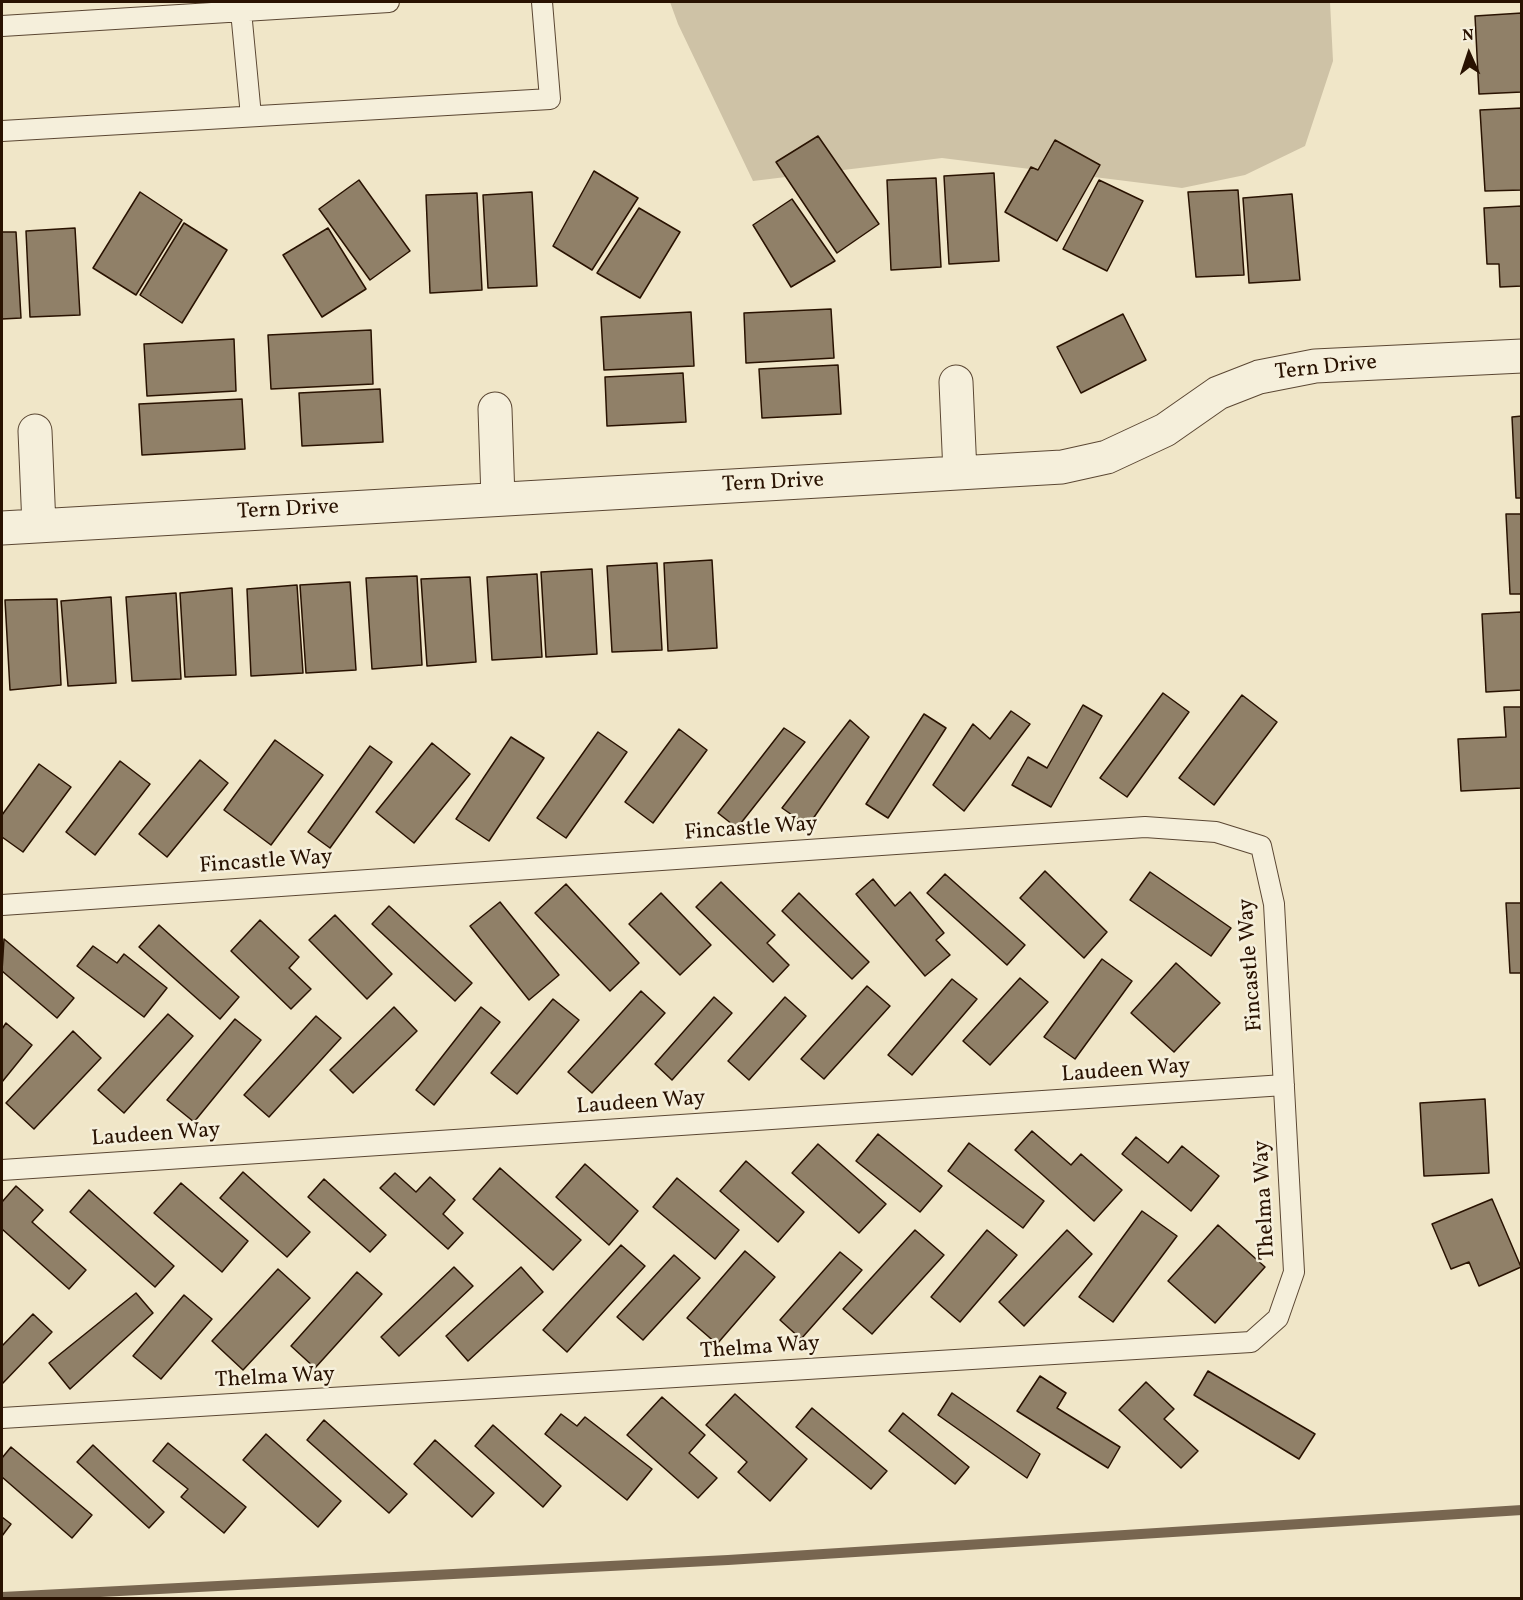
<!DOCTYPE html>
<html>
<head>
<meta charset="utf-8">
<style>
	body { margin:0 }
	#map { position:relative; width:1523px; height:1600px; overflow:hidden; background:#f0e6c8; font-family:Vollkorn,serif }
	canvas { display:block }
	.frame { position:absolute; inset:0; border:3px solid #291201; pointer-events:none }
	.north { position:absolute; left:1439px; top:24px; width:60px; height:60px; -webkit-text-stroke:4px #f5efdb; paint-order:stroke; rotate:357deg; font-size:16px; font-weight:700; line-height:24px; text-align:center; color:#291201 }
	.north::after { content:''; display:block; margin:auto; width:21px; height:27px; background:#291201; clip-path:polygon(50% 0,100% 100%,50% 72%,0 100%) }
</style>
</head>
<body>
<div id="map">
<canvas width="1523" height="1600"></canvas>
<div class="frame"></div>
<div class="north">N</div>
</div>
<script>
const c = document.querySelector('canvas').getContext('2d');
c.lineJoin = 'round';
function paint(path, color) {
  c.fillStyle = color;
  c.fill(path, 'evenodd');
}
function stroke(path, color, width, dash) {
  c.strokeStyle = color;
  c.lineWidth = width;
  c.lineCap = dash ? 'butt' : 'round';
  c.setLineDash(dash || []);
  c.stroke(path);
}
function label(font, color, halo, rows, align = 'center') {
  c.font = font + ' Vollkorn,serif';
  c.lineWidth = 5;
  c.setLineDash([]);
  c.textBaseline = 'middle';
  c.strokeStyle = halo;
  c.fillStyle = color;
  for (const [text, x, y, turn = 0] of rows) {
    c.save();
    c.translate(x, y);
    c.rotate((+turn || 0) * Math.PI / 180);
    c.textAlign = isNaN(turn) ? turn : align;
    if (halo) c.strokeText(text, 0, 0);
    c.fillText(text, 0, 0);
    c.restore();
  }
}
const green = new Path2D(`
	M670,2h660l3,59 -28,85 -60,29 -63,13 -240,-30 -189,23 -75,-157z`);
const stream = new Path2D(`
	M2,1597l726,-37 794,-50`);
const building = new Path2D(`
	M1522,13v79l-43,2 -4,-78z
	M1522,108v82l-37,1 -5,-81z
	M818,136l61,88 -42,29 -61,-91z
	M1055,140l45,25 -43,76 -52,-29 26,-45 7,3z
	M594,171l44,27 -46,72 -39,-24z
	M994,173l5,88 -50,3 -5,-88z
	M936,178l5,89 -50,3 -4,-90z
	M359,180l51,71 -40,29 -51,-71z
	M1099,180l44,21 -36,70 -44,-22z
	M1238,190l6,85 -48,2 -8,-85z
	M140,192l42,28 -46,75 -43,-27z
	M532,192l5,94 -49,2 -5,-93z
	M477,193l5,97 -52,3 -4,-98z
	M1292,194l8,86 -51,3 -6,-85z
	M792,199l43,62 -44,26 -38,-62z
	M1522,206v80l-22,1 -1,-23h-12l-3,-56z
	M639,208l41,24 -40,66 -43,-25z
	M184,223l43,27 -45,73 -42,-28z
	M75,228l5,87 -50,2 -4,-86z
	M328,228l38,61 -44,28 -39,-62z
	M2,232h14l5,86 -19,1z
	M831,309l3,49 -88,5 -2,-50z
	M691,312l3,54 -90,4 -3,-53z
	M1123,314l23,46 -65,33 -24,-46z
	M371,330l2,54 -102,5 -3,-54z
	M234,339l2,52 -89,5 -3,-52z
	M838,365l3,49 -79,4 -3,-49z
	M683,373l3,49 -79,4 -2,-49z
	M380,389l3,53 -81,4 -3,-53z
	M242,399l3,50 -103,6 -3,-51z
	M1522,416v82h-6l-4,-81z
	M1506,514h16v80h-12z
	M712,560l5,88 -49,3 -4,-88z
	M657,563l5,87 -50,2 -5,-86z
	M592,569l5,85 -51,3 -5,-85z
	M537,574l5,83 -50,3 -5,-83z
	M417,576l5,89 -50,4 -6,-91z
	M470,577l6,85 -49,4 -6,-87z
	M350,582l6,88 -50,3 -6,-88z
	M297,585l6,88 -52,3 -4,-87z
	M232,588l4,87 -51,2 -5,-84z
	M176,593l5,86 -49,2 -6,-84z
	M111,597l5,86 -48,3 -7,-85z
	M57,599l4,86 -51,5 -5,-90z
	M1522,612v78l-36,2 -4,-78z
	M1163,693l26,19 -62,85 -27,-19z
	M1242,695l35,27 -63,83 -35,-27z
	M1083,705l19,11 -51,91 -39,-22 16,-28 19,11z
	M1504,707h18v81l-61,3 -3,-52 48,-2z
	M1011,711l19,13 -66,87 -31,-26 40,-61 17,15z
	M924,714l22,14 -58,90 -22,-14z
	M850,720l19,17 -61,89 -26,-18z
	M784,728l21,14 -68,86 -19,-15z
	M679,729l28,21 -54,73 -28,-21z
	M598,732l29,20 -61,86 -29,-20z
	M511,737l33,21 -55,83 -33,-22z
	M275,740l48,35 -52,70 -47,-35z
	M432,743l38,31 -56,69 -38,-31z
	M370,746l22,16 -62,86 -22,-16z
	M200,760l28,23 -61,74 -28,-23z
	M120,761l30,23 -55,71 -29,-23z
	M39,764l32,23 -48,65 -21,-15v-22z
	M1045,871l62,61 -23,26 -64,-60z
	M1150,872l81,56 -20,28 -81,-56z
	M945,874l80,71 -18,20 -80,-72z
	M873,879l22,27 15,-14 34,41 -8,7 14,15 -25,21 -69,-82z
	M721,882l54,53 -8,8 22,22 -16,17 -77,-75z
	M566,884l73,79 -29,28 -75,-78z
	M661,893l50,52 -31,30 -51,-51z
	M799,893l70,69 -17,17 -70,-68z
	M500,902l59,73 -30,25 -59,-74z
	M1506,903h16v70h-12z
	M389,906l83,77 -17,18 -83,-77z
	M335,915l57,59 -25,25 -58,-59z
	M260,920l39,37 -10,11 22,21 -20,20 -60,-58z
	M159,925l80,72 -19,22 -81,-72z
	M4,939l70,59 -17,20 -55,-47z
	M93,946l24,17 7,-9 43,34 -23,29 -67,-51z
	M1102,959l30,22 -57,78 -31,-22z
	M1176,963l44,40 -46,49 -43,-39z
	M1020,978l28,24 -58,63 -27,-24z
	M952,979l25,20 -65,76 -24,-20z
	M867,986l23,20 -66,73 -23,-20z
	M641,991l24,22 -73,80 -24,-21z
	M714,997l18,16 -60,67 -17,-16z
	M785,997l21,19 -57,64 -21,-19z
	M553,999l26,21 -62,74 -26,-21z
	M394,1007l23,24 -64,62 -23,-23z
	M481,1007l19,15 -66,83 -18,-15z
	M168,1014l25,22 -69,77 -26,-23z
	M316,1016l25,22 -72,79 -25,-22z
	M235,1019l26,21 -67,82 -27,-22z
	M6,1023l26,22 -30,37v-53z
	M73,1031l28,27 -67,71 -28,-26z
	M1485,1099l4,74 -65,3 -4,-73z
	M1032,1131l39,34 10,-11 41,36 -28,31 -79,-71z
	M878,1134l64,52 -22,26 -64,-51z
	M1136,1137l32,26 14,-17 37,30 -28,35 -69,-57z
	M969,1143l75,58 -21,27 -75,-57z
	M818,1144l68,60 -27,29 -67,-60z
	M746,1161l58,51 -26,30 -58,-51z
	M585,1164l53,47 -29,34 -53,-48z
	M500,1168l81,72 -28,30 -80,-71z
	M243,1172l67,60 -23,25 -67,-59z
	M395,1173l21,19 14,-15 25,23 -12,14 20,19 -15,16 -68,-61z
	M677,1178l62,52 -24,29 -62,-52z
	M324,1179l62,56 -16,17 -62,-55z
	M181,1183l67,58 -26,31 -68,-59z
	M16,1186l27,24 -11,12 54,48 -17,19 -67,-60v-27z
	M89,1190l85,76 -19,21 -85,-75z
	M1492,1199l29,68 -42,19 -10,-24 -18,7 -19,-45z
	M1142,1211l35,25 -64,86 -34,-25z
	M1218,1225l47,42 -50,56 -47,-42z
	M915,1230l29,25 -72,79 -29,-25z
	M987,1230l30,25 -57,67 -29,-25z
	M1067,1230l25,24 -68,72 -25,-24z
	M621,1245l24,21 -78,86 -24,-22z
	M745,1251l30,26 -58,67 -30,-26z
	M840,1252l22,18 -61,69 -21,-19z
	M674,1255l26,23 -57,62 -26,-23z
	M454,1267l19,19 -74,70 -18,-19z
	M521,1267l22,25 -75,69 -22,-25z
	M278,1269l32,29 -67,72 -31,-29z
	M357,1272l25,22 -67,74 -24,-22z
	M136,1293l17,20 -83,76 -21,-26z
	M184,1295l28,24 -51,60 -28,-23z
	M33,1314l19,18 -50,52v-38z
	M1208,1371l107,63 -16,25 -105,-64z
	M1040,1376l26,17 -9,15 63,39 -12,21 -91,-57z
	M1146,1382l28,27 -10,10 34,32 -17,17 -62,-58z
	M952,1393l88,61 -13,24 -89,-63z
	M735,1394l72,65 -37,42 -32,-29 9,-10 -41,-37z
	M662,1397l43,38 -16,18 28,25 -19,20 -71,-63z
	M812,1408l75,63 -16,18 -75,-62z
	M903,1413l66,54 -14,17 -66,-53z
	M561,1414l16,12 8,-9 67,52 -25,31 -82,-66z
	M324,1420l83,74 -18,19 -82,-73z
	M493,1425l68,61 -18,21 -68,-61z
	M266,1434l75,67 -23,26 -75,-67z
	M435,1440l59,53 -22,24 -58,-53z
	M168,1443l78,64 -22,26 -43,-36 7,-8 -35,-28z
	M93,1445l71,67 -15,16 -72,-66z
	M11,1447l81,68 -20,23 -70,-61v-19z
	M2,1517l9,7 -9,12z`);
const service = new Path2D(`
	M241,11l10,105
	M2,26l387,-24
	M2,131l548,-32 -8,-97
	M2,905l1143,-78 71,5 45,14 13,58 20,368 -16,46 -27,24 -1249,76
	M2,1170l1282,-85`);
const minor = new Path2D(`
	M956,382l4,91
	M495,409l3,90
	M35,431l4,95
	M2,528l1060,-61 45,-10 58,-27 53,-37 41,-16 56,-11 207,-10`);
const streetNames = [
	["Tern Drive",1326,369,-6],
	["Tern Drive",773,484,-3],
	["Tern Drive",288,511,-3],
	["Fincastle Way",751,830,-4],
	["Fincastle Way",266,863,-4],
	["Fincastle Way",1252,965,-94],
	["Laudeen Way",1126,1072,-4],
	["Laudeen Way",641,1104,-4],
	["Laudeen Way",156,1136,-4],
	["Thelma Way",1266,1200,-93],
	["Thelma Way",760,1349,-4],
	["Thelma Way",275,1379,-3]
];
paint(green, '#cec2a6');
stroke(stream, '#786650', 10);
paint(building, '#908068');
stroke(building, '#291201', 1.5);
stroke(service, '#5b4733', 22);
stroke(minor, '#5b4733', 35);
stroke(service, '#f5efdb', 20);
stroke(minor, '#f5efdb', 33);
label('22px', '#291201', '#f5efdb', streetNames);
</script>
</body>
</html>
